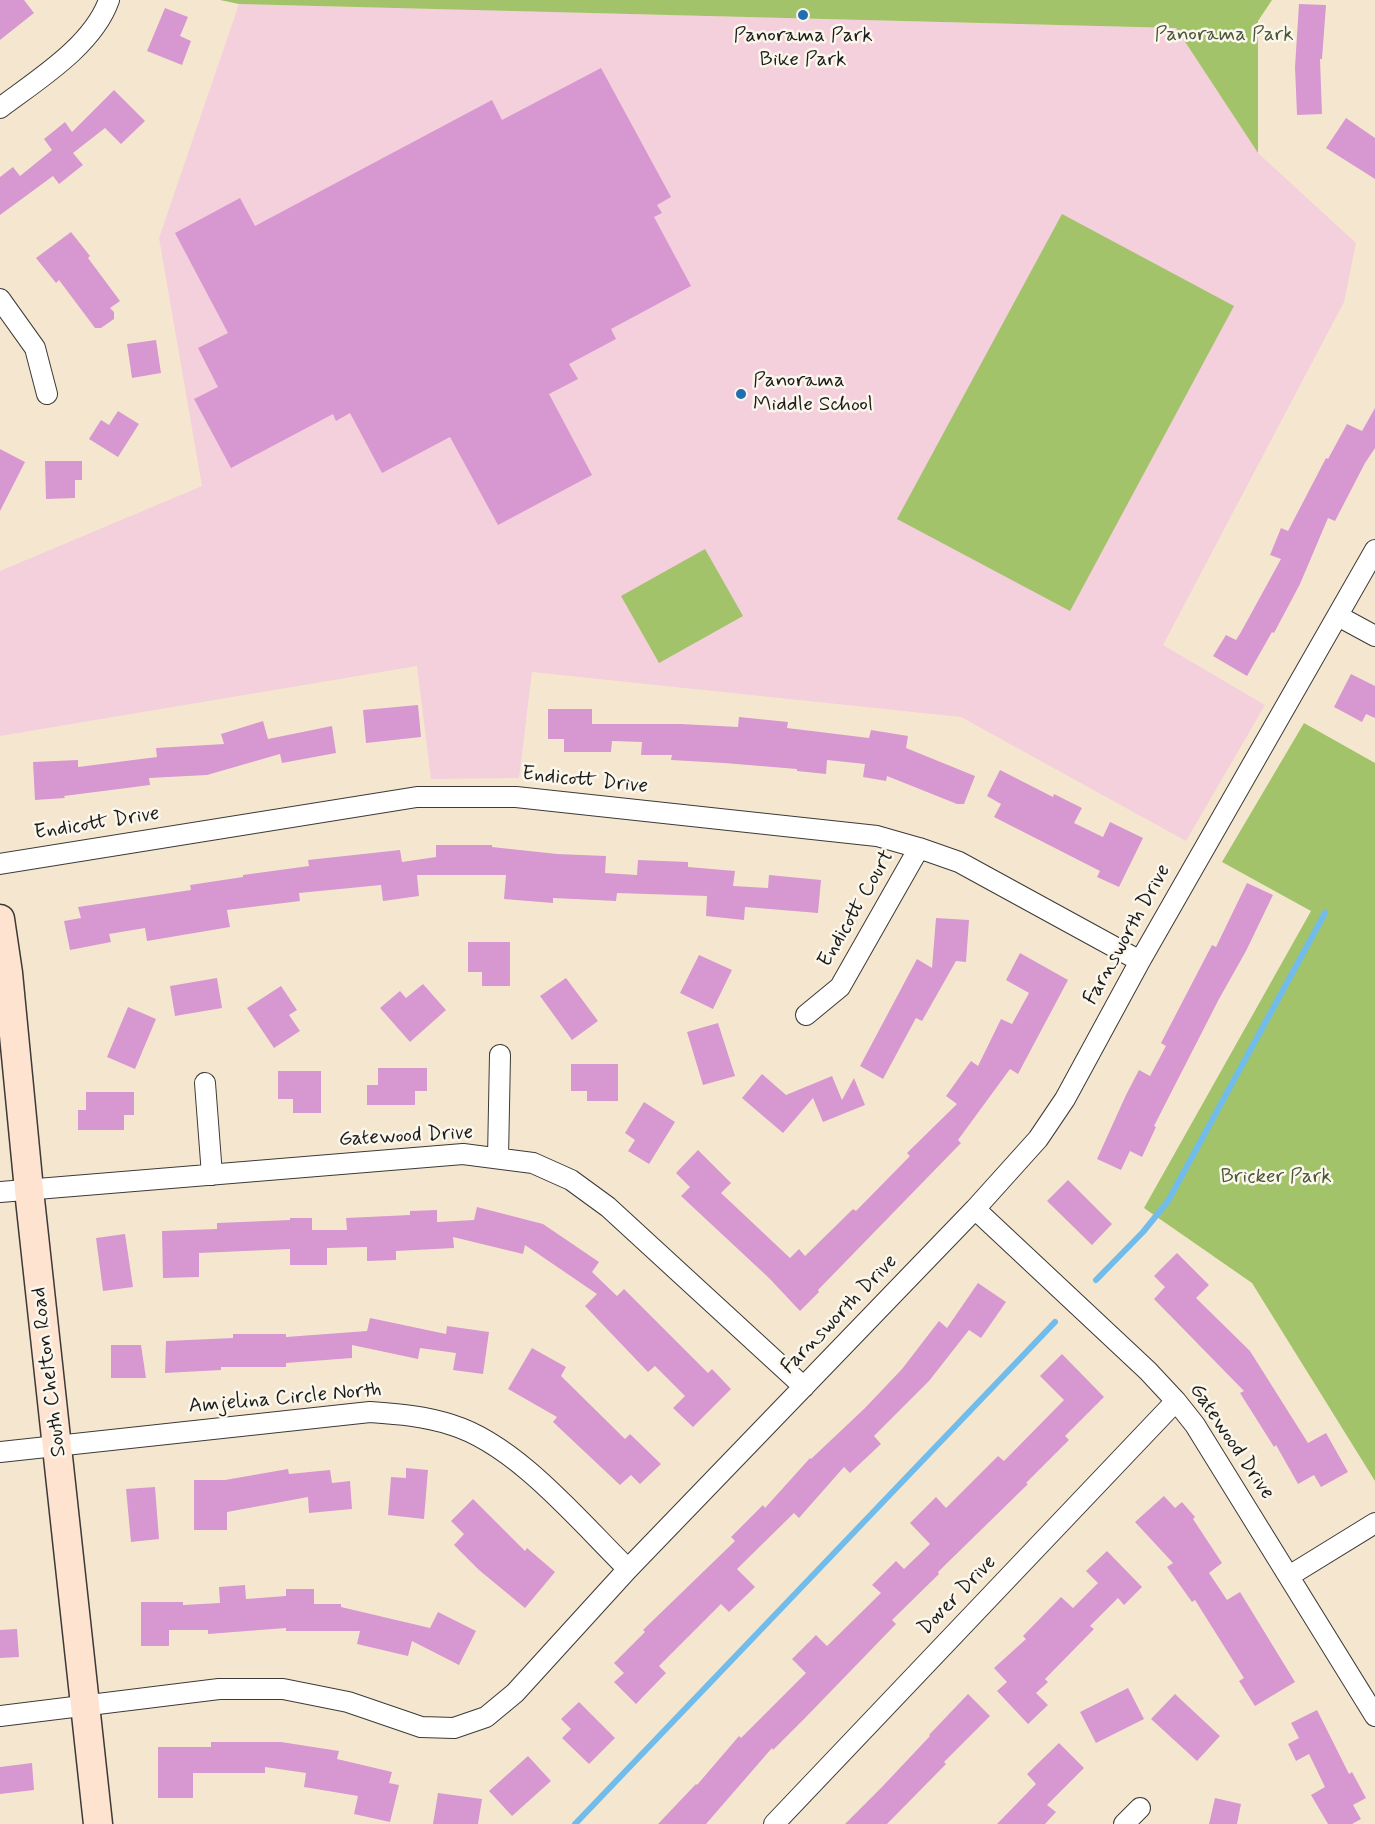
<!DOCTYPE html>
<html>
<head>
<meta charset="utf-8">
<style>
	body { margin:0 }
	canvas { display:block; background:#f5e7cf }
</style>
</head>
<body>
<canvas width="1375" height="1824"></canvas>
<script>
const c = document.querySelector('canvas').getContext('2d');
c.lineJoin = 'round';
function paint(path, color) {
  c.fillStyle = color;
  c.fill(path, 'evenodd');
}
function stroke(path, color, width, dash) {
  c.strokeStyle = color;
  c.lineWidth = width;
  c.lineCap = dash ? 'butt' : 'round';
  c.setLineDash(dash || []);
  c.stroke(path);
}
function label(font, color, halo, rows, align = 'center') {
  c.font = font + ' Mynerve,sans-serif';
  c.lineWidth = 5;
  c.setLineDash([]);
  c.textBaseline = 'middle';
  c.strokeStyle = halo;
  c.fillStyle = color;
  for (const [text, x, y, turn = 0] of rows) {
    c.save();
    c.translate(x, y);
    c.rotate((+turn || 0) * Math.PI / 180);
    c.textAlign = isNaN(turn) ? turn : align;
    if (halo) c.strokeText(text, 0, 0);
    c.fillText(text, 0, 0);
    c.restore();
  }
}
const built = new Path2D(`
	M239,4l937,24 82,125 98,90 -12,59 -181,343 102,60 -79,136 -225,-124 -429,-45 -13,106 -88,1 -14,-113 -417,70v-165l202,-85 -43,-248z`);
const green = new Path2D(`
	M220,0h1052l-14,21v132l-82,-125 -937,-24z
	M1062,214l172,92 -164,305 -173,-92z
	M705,549l38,67 -84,47 -38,-67z
	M1304,723l71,40v718l-123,-198 -108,-75 167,-297 -89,-49z`);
const stream = new Path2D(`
	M1096,1280l47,-48 25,-31 157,-288
	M575,1824l480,-502`);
const building = new Path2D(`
	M0,0h24l10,13 -34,27z
	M1299,4l27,1 -4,54h-2l2,55 -25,1 -2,-48z
	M165,8l23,9 -8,19 11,5 -9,24 -35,-14z
	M601,68l70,129 -14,8 5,8 -8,4 37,69 -80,43 5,10 -47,25 9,15 -29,15 43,81 -94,50 -48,-88 -68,36 -32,-60 -14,8 -3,-7 -102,54 -37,-69 24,-12 -20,-39 30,-15 -53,-100 65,-35 15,28 237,-126 10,20z
	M114,90l31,31 -24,23 -16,-16 -32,25 10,12 -24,19 -6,-8 -53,39v-38l13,-10 7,9 32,-26 -8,-11 21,-17 7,10z
	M1346,118l29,20v41l-49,-31z
	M71,232l19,24 -2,2 32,43 -10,7 4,4v7l-13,9h-6l-36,-48 -3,3 -20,-25z
	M156,340l5,33 -29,5 -5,-34z
	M1375,408v40l-10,15 -30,58 -7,-3 -28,66 -26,49 -2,-1 -25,44 -34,-20 13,-21 10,5 5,-8 40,-73 -11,-4 11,-27 7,3 38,-73 2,1 19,-35 15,7z
	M118,411l21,13 -21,33 -29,-18 12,-19 8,5z
	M0,449l25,13 -25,49z
	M45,461h37v19h-7v18l-29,1z
	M1351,674l24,12v32l-9,-4 -4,8 -28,-15z
	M418,705l3,32 -55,6 -3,-33z
	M548,709h44v15h89l57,3 1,-10 49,5 -1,6 82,10 2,-8 37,6 -2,12 69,28 -11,28h-7l-70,-28 -1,5 -23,-4 2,-13 -38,-4 -1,14 -29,-3v-2l-73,-6 -53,-3 1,-5h-31l1,-13 -30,-1 -1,11h-47v-13h-16z
	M263,721l5,18 64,-13 4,27 -54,10 -2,-9 -73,21 -58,3 1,7 -86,11 1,2 -30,2 -2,-38 45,-2v7l79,-10 -1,-9 68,-4 -3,-10z
	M1000,770l53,27 1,-3 28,14 -8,15 29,14 7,-15 33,16 -24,49 -22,-10 3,-6 -106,-54 7,-13 -14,-8z
	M436,845h56v2l65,7 49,2 -1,17 32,2 1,-15 50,2v5l47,4 -2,15 35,2 1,-13 52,5 -3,33 -73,-6 -1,13 -38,-4 1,-20 -90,-3 -1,8 -63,-3v5l-49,-4 2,-24h-89l2,21 -36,5 -2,-16 -82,8 1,8 -73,9 3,17 -83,14 -2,-13 -36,6 2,8 -41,8 -6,-29 17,-3 -3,-11 113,-17 -1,-5 53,-8v-2l66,-9 -1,-6 92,-10 2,12 34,-5z
	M1247,883l26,12 -27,56 -27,48 -65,127 2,1 -14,30 -12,-6 -9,19 -24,-11 29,-64 13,-25 11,6 16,-30 -5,-3 51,-98 4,2z
	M936,918l33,2 -3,42 -10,-1 -34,60 -6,-3 -33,61 -23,-13 57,-107 15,9z
	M468,942h42v44h-28v-14h-14z
	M1020,953l48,27 -50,94 -8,-5 -52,71 3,3 -143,147 1,2 -19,19 -31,-33 -88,-82 9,-9 -14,-14 22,-23 33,33 -10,10 69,65 9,-9 6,7 48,-47 3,2 54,-55 -3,-3 50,-49 -11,-8 25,-35 7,5 23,-47 11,5 17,-31 -23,-13z
	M699,955l33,15 -19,39 -33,-16z
	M217,978l5,30 -47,8 -5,-30z
	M566,978l32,43 -26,19 -32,-44z
	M423,984l23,26 -36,32 -30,-34 20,-17 6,7z
	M281,986l16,24 -8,5 11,16 -26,17 -27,-40z
	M128,1007l28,12 -21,50 -28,-12z
	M718,1023l17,53 -32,9 -16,-53z
	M571,1064h47v37h-31v-10h-16z
	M378,1068h49v23h-12v14h-48v-20h11z
	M278,1071h43v42h-28v-14h-15z
	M762,1074l24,21 46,-19 10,24 12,-22 11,27 -42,17 -10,-24 -30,35 -41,-35z
	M86,1092h48v23h-10v15h-46v-20h8z
	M644,1102l31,20 -26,42 -21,-13 7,-11 -10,-7z
	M1068,1180l44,44 -20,21 -45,-44z
	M477,1207l66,17 56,38 -7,10 25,24 7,-7 84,84 4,-4 19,20 -38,38 -20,-19 12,-12 -30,-30 -7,6 -63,-66 12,-12 -72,-49 -2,9 -70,-17 1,11 -58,3v9l-29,1v-14l-40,1v17h-37v-16l-91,4v24l-36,1 -1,-47 55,-2v-6l73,-3v-2h22v12h35l-1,-12 64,-3v-4l27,-1v12l37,-2z
	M125,1234l8,53 -30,4 -7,-53z
	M1177,1253l32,32 -13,13 54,53 58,92 18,-10 22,39 -27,15 -7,-12 -16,9 -22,-39 -2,2 -34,-54 4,-2 -90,-92 11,-12 -11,-11z
	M978,1283l28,19 -25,36 -12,-8 -40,51 -55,55 7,8 -31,29 -6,-6 -45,51 -5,-5 -57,56 18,18 -26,25 -8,-8 -62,62 7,7 -30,31 -22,-22 10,-9 -10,-10 31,-31 -2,-2 92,-89 -4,-4 32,-32 2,3 45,-50 1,1 54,-51 37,-39 37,-48 8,7z
	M370,1318l76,16 1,-8 42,6 -6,42 -30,-4 3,-17 -36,-5 -2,11 -66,-14v13l-66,5v4h-65v3l-56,3 1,-32 67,-3v-4h53v3l81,-6z
	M111,1345h30l5,33h-35z
	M532,1348l34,19 -5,9 64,63 5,-5 31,30 -21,20 -9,-9 -11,10 -67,-63 4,-5 -49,-28z
	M1062,1354l42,43 -39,39 4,4 -43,43 2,1 -90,88 1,2 -47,46 4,4 -89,92 -34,34 -1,-2 -66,76h-48l38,-40 1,1 42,-49 2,2 65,-65 -14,-14 24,-24 11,11 54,-53 -9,-8 24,-24 8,8 26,-25 -20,-21 26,-26 10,11 52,-52 6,5 60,-61 -24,-24z
	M406,1468l22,2 -4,49 -36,-4 3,-38 15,1z
	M288,1469l1,5 41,-4 2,13 18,-2 2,28 -43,4 -1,-16 -81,15v18h-33v-50h31z
	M155,1487l4,52 -28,3 -5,-53z
	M1164,1496l11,12 7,-6 13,15 -2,2 29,44 -13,10 18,27 13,-8 55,90 -40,24 -16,-25 5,-3 -49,-78 -3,2 -25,-35 6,-4 -38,-41z
	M473,1499l52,52 2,-3 28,24 -30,36 -46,-38 -25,-25 10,-11 -13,-13z
	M1107,1551l35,36 -18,18 -6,-7 -28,28 4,3 -49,50 3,3 -12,11 12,12 -20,19 -31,-33 10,-9 -13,-14 32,-29 -3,-3 38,-39 12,11 25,-25 -12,-12z
	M245,1585l1,14 40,-3v-7h28v15h27v3l89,21 8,-16 38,19 -17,34 -47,-24 -4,15 -51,-12 3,-13h-74v-3l-78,6v-4h-39v16h-28v-44h42v3l37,-2 -1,-16z
	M17,1629l2,28 -19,1v-28z
	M1128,1688l16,31 -48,24 -16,-31z
	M968,1694l22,22 -46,46 2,2 -59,60h-42l36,-36 49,-52 -1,-1z
	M1175,1694l45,42 -23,25 -46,-42z
	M579,1702l36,36 -26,26 -27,-26 9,-9 -10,-10z
	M1317,1710l32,64 3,-2 14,26 -13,7 8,14 -9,5h-24l-17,-29 14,-8 -16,-33 -13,7 -8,-17 11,-6 -8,-15z
	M211,1742h70l58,9 -2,8 55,13 -3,11 10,2 -9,37 -36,-8 4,-18 -54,-9 2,-14 -41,-6v6h-72v25h-35v-51h53z
	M1059,1743l25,25 -37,37 9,7 -11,12h-48l39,-40 -9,-10z
	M528,1756l23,25 -39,35 -23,-25z
	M32,1763l2,27 -34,4v-27z
	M438,1793l44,6 -4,25h-45z
	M1215,1798l26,6 -4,20h-28z`);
const street = new Path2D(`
	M0,108c37,-28 93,-62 109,-108
	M0,299l35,49 12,46
	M1338,616l37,20
	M0,864l417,-67h99l361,39 42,12 40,14 181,99
	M806,1015l34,-28 79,-139
	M205,1083l7,92
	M498,1158l2,-103
	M0,1192l463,-38 70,9 38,17 37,27 196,180
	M975,1209l173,162 28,30 19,24 180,291
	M0,1452l370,-40c28,2 55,4 82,13 65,20 128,97 176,144
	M1289,1576l86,-53
	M0,1716l219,-27h64l65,13 73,25 33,1 32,-11 29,-24 113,-124 347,-360 63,-70 27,-40 75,-138 235,-411
	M774,1824l402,-423
	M1124,1824l16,-16`);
const secondary = new Path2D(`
	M0,919l8,54 21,217 69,634`);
const markers = [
	[803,15,6,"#1f6fb2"],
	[741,394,6,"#1f6fb2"]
];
const parkNames = [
	["Panorama Park",1224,36],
	["Bricker Park",1276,1178]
];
const poiNames = [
	["Panorama Park",803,37],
	["Bike Park",803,61],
	["Panorama",753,382,"left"],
	["Middle School",753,406,"left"]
];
const streetNames = [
	["Endicott Drive",585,781,6],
	["Endicott Drive",97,824,-9],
	["Endicott Court",857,909,-60],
	["Farnsworth Drive",1128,935,-61],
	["Gatewood Drive",406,1137,-3],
	["Farnsworth Drive",840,1315,-46],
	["South Chelton Road",50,1372,-97],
	["Amjelina Circle North",285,1399,-5],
	["Gatewood Drive",1231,1442,56],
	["Dover Drive",958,1596,-46]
];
paint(built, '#f4cfdc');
paint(green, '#a3c36b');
stroke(stream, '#71bcea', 6);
paint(building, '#d798d1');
stroke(street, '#3d3a37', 22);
stroke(secondary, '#3d3a37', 31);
stroke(street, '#fff', 20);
stroke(secondary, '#fee3d1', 28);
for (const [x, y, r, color] of markers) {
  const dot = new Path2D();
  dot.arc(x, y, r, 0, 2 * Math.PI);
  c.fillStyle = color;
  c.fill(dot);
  stroke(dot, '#fbf7ec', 2);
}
label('21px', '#4b5638', '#fbf7ec', parkNames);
label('21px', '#1c1c1c', '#fbf7ec', poiNames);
label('21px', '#1c1c1c', '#fbf7ec', streetNames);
</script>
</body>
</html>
